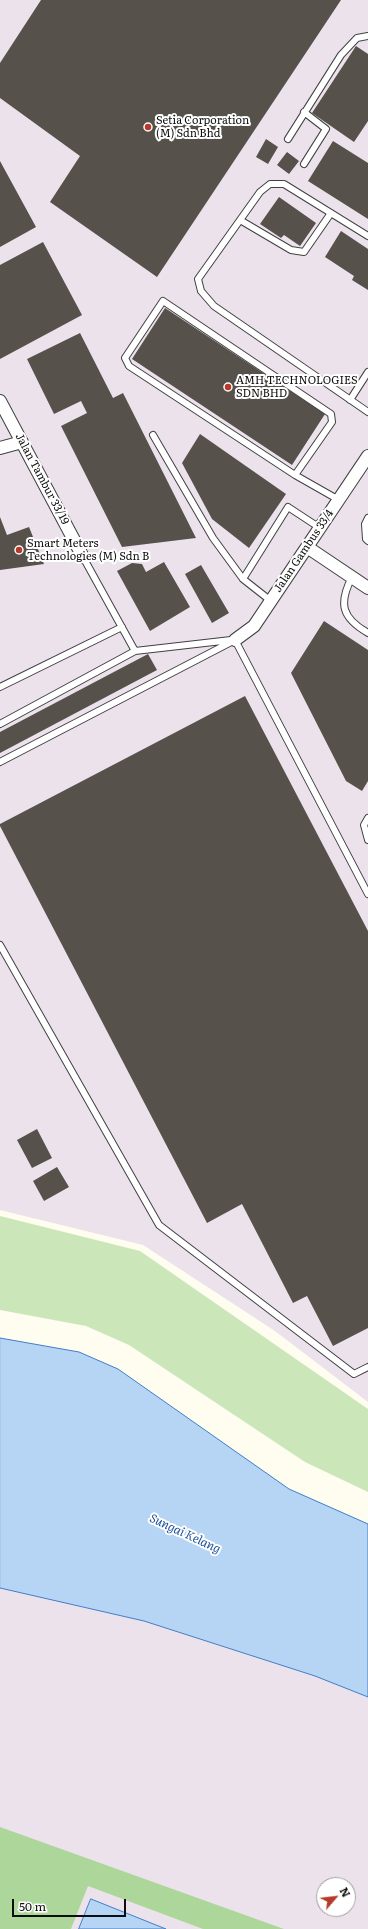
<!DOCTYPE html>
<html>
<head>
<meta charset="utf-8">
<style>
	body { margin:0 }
	#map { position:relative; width:368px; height:1929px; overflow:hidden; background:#fefdef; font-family:Literata,serif }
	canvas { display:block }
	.north { position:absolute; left:316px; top:1877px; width:40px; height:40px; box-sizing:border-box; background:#fff; border:1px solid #9f9f9f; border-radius:50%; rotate:62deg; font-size:11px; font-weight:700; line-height:16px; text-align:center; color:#0e0e0e }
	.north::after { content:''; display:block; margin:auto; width:14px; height:18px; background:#b7392c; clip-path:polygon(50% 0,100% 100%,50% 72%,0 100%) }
	.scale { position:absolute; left:12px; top:1899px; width:114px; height:18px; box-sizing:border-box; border:2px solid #0e0e0e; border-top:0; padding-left:5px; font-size:12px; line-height:14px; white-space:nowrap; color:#0e0e0e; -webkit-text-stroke:3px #fff; paint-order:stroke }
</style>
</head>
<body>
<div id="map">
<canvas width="368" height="1929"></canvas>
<div class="north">N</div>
<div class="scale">50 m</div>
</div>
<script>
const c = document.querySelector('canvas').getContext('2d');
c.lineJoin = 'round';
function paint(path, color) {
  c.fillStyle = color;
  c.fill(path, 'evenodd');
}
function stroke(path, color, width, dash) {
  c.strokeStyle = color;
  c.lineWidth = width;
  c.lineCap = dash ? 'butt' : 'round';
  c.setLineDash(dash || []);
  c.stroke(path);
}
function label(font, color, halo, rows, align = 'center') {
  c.font = font + ' Literata,serif';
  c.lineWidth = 4;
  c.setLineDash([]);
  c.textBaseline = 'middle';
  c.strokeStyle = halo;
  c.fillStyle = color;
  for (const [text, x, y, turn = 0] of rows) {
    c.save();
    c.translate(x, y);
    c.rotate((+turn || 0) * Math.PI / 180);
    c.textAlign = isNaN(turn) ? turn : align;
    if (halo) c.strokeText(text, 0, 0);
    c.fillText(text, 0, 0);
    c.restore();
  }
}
const industrial = new Path2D(`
	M0,0h368v1402l-93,-71 -132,-86 -143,-35z
	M0,1588l144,33 171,55 53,21v232h-368zM324,1885h24v24h-24z`);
const green = new Path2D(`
	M0,1216l140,35 228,158v83l-63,-30 -176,-117 -43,-19 -86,-16z`);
const forest = new Path2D(`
	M0,1827l284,102h-81l-115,-43 -17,43h-71z`);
const water = new Path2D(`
	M0,1338l79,14 39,17 171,120 79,35v173l-53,-21 -171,-55 -144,-33z
	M91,1899l75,30h-87z`);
const building = new Path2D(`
	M41,0h300l-184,277 -107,-75 30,-46 -80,-58v-35z
	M356,46l12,8v67l-14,21 -42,-29z
	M266,139l12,8 -10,17 -12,-7z
	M333,141l35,22v56l-60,-38z
	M287,152l12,9 -10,13 -12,-9z
	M0,161l36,66 -36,20z
	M279,197l37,26 -16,23 -16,-11 -3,3 -21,-14z
	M341,231l27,18v41l-16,-10 2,-4 -29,-19z
	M43,242l39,73 -82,44v-94z
	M165,308l160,106 -33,51 -160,-106z
	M80,333l33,65 10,-5 73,145 -74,9 -61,-121 26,-13 -6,-12 -27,13 -27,-55z
	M200,434l86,60 -37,54 -37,-29 -30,-56z
	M0,517l7,18 22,-8 15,37 -44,6z
	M164,562l26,45 -40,24 -33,-60 15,-8 10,1 4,8z
	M201,565l28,48 -17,10 -27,-49z
	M324,621l44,29v131l-6,10 -16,-10 -55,-108z
	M148,654l9,16 -157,83v-21z
	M245,696l123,235v397l-35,18 -26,-50 -14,7 -51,-99 -35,19 -207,-397v-2z
	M37,1129l15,29 -20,10 -15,-28z
	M57,1167l12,20 -25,14 -11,-20z`);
const lane = new Path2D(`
	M288,139l53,-84 16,-17 11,-2
	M304,164l22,-35 -22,-17
	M240,220l51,30 13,2 27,-39
	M368,236l-84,-52h-14l-10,8 -62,87 3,12 13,15 154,106
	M350,400l18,-28
	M153,435l60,103 30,41 28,22
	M295,475l37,-53 -1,-8 -168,-113 -38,57 4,8 166,109 44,25
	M368,518l-3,6 1,15 2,2
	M83,557l52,94
	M352,577c-14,27 -10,41 16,56
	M243,579l45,-72 32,21
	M235,640l133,254
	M0,687l122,-60
	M0,724l135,-73 96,-11
	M0,762l235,-122
	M368,818l-4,7 4,15
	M0,945l159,280 195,149 14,-7`);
const street = new Path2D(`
	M0,401l83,156
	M0,448l22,-6
	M307,547l61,41
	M235,640l19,-14 114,-170`);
const markers = [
	[148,127,4,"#b7392c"],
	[228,387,4,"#b7392c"],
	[19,550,4,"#b7392c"]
];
const poiNames = [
	["Setia Corporation",156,121],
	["(M) Sdn Bhd",156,134],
	["AMH TECHNOLOGIES",236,381],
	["SDN BHD",236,394],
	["Smart Meters",27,544],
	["Technologies (M) Sdn B",27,557]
];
const streetNames = [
	["Jalan Tambur 33/19",42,479,62],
	["Jalan Gambus 33/4",304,551,-56]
];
const waterNames = [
	["Sungai Kelang",185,1534,25]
];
paint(industrial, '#ece2ec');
paint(green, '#cbe7ba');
paint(forest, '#add79a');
paint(water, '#b6d4f3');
stroke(water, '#417ec7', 1);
paint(building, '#56514b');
stroke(lane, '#414141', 8);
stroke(street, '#414141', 14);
stroke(lane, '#fff', 6);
stroke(street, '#fff', 12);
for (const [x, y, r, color] of markers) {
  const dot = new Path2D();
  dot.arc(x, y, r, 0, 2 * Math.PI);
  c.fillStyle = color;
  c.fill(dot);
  stroke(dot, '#fff', 1.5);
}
label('11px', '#0e0e0e', '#fff', poiNames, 'left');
label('11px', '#0e0e0e', '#fff', streetNames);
label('italic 12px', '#1d519a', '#fff', waterNames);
</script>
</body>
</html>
